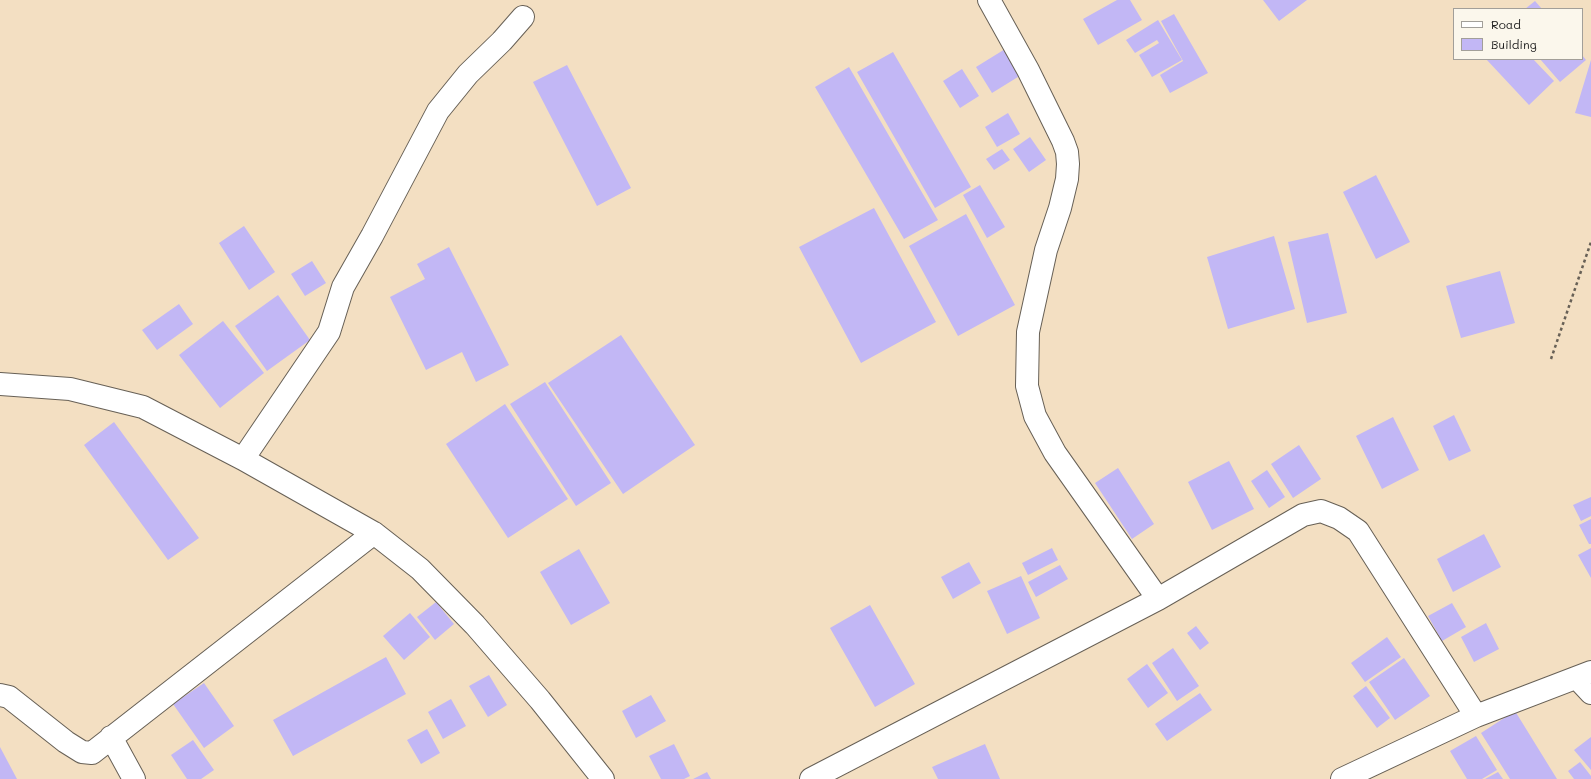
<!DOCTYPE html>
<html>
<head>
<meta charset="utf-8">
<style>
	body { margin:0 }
	#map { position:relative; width:1591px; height:779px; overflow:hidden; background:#f3dfc2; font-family:Mali,sans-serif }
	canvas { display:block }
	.legend { position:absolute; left:1453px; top:8px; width:130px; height:52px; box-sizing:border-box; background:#fbf7ec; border:1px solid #a29f99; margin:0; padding:5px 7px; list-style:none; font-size:12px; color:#1c1c1c }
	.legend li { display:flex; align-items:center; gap:8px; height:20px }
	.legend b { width:20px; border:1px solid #a29f99 }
</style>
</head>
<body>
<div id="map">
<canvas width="1591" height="779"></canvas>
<ul class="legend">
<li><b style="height:5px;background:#fff"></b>Road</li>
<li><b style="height:11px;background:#c2b7f5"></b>Building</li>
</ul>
</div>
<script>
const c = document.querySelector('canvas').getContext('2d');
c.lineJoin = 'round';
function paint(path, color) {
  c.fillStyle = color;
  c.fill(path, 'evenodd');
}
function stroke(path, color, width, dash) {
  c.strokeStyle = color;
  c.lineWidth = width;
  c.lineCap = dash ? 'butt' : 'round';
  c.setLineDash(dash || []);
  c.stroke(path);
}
const building = new Path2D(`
	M1117,0h13l12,20 -44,25 -15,-26z
	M1263,0h44l-28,21z
	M1535,1l7,8h-17z
	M1174,14l34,59 -38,20 -10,-18 23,-14 -22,-40z
	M1158,20l24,40 -30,17 -13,-22 20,-12 -2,-3 -22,13 -9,-13z
	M1010,46l16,26 -34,21 -16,-26z
	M893,52l78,135 -36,21 -78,-136z
	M1582,55l4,5 -26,22 -20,-23h42z
	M1486,59h47l21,22 -25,24z
	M1591,60v57l-16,-4z
	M567,65l64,123 -34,18 -64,-124z
	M849,67l89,153 -34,19 -89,-152z
	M962,69l17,27 -19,12 -17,-27z
	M1008,113l12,21 -23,13 -12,-20z
	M1030,137l16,23 -17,12 -16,-23z
	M1002,149l8,11 -16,10 -8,-11z
	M1376,175l34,67 -34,17 -33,-67z
	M980,185l25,42 -18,11 -24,-43z
	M874,208l62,114 -75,41 -62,-116z
	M966,214l49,91 -57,31 -49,-90z
	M244,226l31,46 -26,18 -30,-47z
	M1328,233l19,80 -40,10 -19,-81z
	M1274,236l21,73 -67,20 -21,-72z
	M449,247l60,118 -33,17 -14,-30 -36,18 -36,-73 35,-18 -8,-15z
	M312,261l14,22 -21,13 -14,-22z
	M1500,271l15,52 -54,15 -15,-52z
	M278,295l32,45 -43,31 -32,-45z
	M179,304l14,20 -36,26 -15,-20z
	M223,321l41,52 -44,35 -41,-53z
	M621,335l74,110 -72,49 -75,-111z
	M545,382l66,101 -35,23 -66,-102z
	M505,404l63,95 -60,39 -62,-94z
	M1454,415l17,36 -22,10 -16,-35z
	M1393,417l26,53 -37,19 -26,-53z
	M114,422l85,116 -31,22 -84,-115z
	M1299,445l22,34 -28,19 -22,-34z
	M1229,461l25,48 -42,21 -24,-48z
	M1118,468l36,56 -22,15 -37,-56z
	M1267,470l18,27 -16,11 -18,-27z
	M1591,497v19l-10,5 -8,-16z
	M1591,519v25h-2l-10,-19z
	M1484,534l17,33 -48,25 -16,-33z
	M1052,548l6,12 -30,15 -6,-12z
	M1591,548v30l-13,-23z
	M579,549l31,54 -39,22 -31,-53z
	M969,562l12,21 -28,16 -12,-22z
	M1060,565l8,14 -32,18 -8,-15z
	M1021,576l19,42 -33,16 -20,-43z
	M436,602l18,22 -19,16 -18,-23z
	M1452,603l14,24 -24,14 -14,-25z
	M870,605l45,79 -40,23 -45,-79z
	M410,613l20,24 -26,23 -21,-24z
	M1486,623l13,26 -25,13 -13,-25z
	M1196,626l13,17 -9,7 -13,-17z
	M1387,637l14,20 -36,25 -14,-19z
	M1173,648l26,38 -22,15 -25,-38z
	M386,657l20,37 -113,62 -20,-36z
	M1404,658l26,38 -35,24 -26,-38z
	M1147,664l21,29 -20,15 -21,-29z
	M489,675l18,30 -19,12 -19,-31z
	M204,683l30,43 -30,22 -31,-44z
	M1366,686l24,32 -13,10 -24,-32z
	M1200,693l12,17 -45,31 -12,-17z
	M651,695l15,26 -30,17 -14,-27z
	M451,699l15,27 -23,13 -15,-27z
	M1515,711l42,68h-47l-29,-46z
	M427,729l13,24 -19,11 -14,-24z
	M1476,736l21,34 -15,9h-15l-17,-28z
	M1591,737v33l-17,-20z
	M193,740l21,30 -13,9h-14l-16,-24z
	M674,744l16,32 -6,3h-23l-12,-23z
	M985,744l15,35h-62l-6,-12z
	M0,747l17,32h-17z
	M1580,762l11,14v3h-17l-6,-8z
	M707,772l4,7h-18z
	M1498,772l5,7h-18z`);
const path = new Path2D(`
	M1551,359l40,-117`);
const minor = new Path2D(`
	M989,0l39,70 35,71 4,11 1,12 -1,15 -7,29 -14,42 -18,82 -1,54 8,30 20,37 103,146
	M0,384l70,5 73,18 100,52 131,74 46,36 55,56 65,75 63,79
	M243,459l86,-127 14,-45 29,-51 66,-125 30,-37 34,-33 21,-24
	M1577,678l14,15
	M0,695l9,2 57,45 16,10 10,1 282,-220
	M111,737l23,42
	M811,779l347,-180 145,-84 18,-4 18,7 19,13 118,185
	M1342,779l134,-63 115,-44`);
paint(building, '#c2b7f5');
stroke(minor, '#676056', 24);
stroke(path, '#676056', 2.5, [3, 3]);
stroke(minor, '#fff', 22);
</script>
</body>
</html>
